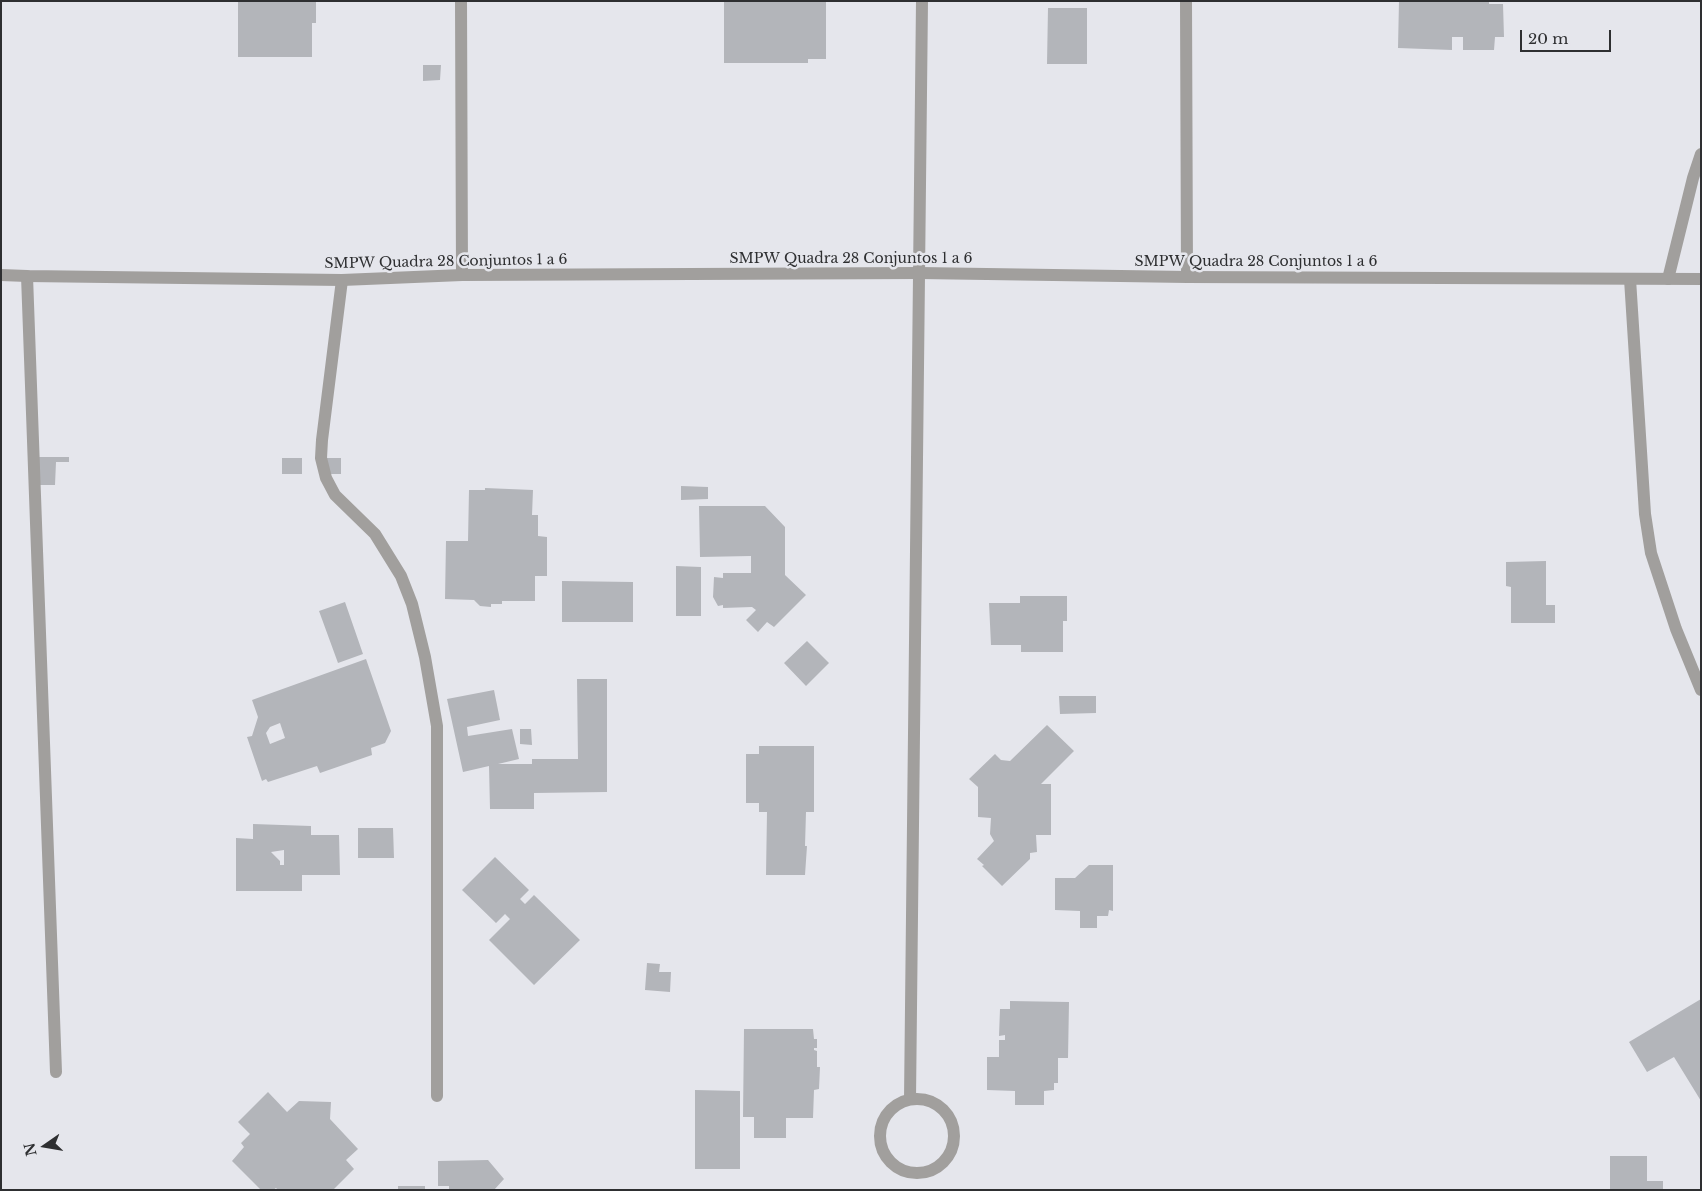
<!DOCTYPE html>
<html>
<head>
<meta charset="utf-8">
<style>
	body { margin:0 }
	#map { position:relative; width:1702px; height:1191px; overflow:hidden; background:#e5e6ec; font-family:"Libre Baskerville",serif }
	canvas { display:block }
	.frame { position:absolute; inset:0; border:2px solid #2e2f31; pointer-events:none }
	.north { position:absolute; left:20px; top:1121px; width:50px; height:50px; -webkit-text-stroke:4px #e5e6ec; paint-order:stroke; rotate:257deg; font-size:14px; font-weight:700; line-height:20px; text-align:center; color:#2e2f31 }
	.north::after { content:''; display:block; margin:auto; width:18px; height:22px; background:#2e2f31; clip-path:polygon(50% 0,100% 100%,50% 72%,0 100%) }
	.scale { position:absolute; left:1520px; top:30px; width:91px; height:22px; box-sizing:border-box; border:2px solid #2e2f31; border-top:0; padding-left:6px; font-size:15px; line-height:18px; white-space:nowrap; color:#2e2f31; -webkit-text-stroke:4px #e5e6ec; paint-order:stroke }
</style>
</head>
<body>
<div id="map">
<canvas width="1702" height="1191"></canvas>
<div class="frame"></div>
<div class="north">N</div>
<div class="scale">20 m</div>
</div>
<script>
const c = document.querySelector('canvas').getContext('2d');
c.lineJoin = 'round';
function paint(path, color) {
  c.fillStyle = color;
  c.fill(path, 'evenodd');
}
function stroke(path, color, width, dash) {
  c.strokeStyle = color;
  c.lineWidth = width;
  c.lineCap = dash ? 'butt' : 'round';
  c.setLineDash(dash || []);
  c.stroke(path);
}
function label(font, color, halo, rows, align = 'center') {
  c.font = font + ' "Libre Baskerville",serif';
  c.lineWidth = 5;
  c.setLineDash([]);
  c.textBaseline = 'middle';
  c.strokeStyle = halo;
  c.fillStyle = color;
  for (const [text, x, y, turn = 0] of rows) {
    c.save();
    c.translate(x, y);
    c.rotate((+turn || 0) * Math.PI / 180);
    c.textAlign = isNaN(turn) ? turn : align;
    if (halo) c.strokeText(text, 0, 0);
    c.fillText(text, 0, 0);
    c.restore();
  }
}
const building = new Path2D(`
	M238,1h78v22h-4v34h-74z
	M724,1h102v58h-18v4h-84z
	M1399,1h90v3h14l1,33h-9l-1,13h-31v-13h-11v13l-54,-2z
	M1048,8h39v56h-40z
	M423,65h18l-1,15 -17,1z
	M28,457h41v5h-13l-1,23h-22z
	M282,458h20v16h-20z
	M326,458h15v16h-15z
	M681,486l27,1v12l-27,1z
	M485,488l48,2 -1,25h6v21l9,1v39h-12v25h-33v3h-11v3l-11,-1 -6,-6 -29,-1 1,-58h22l1,-51h16z
	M699,506h66l20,21v48l21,20 -32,32 -7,-5 -9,10 -12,-12 10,-10 -4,-3 -29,1v-3l-5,1 -5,-9 1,-20 9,1v-5h28v-17l-51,1z
	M1546,561v44h9v18h-44v-36l-5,-1v-24z
	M676,566l25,1v49h-25z
	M562,581l71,1v40h-71z
	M1020,596h47v25h-4v31h-42v-7h-30l-2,-42h31z
	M345,602l18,52 -25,9 -19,-52z
	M807,641l22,22 -23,23 -22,-23z
	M366,659l25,72 -6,12 -14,5 1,7 -52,18 -3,-7 -49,16 -2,-3 -4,2 -15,-44 5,-1 6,-19 -6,-17zM280,723l5,15 -15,6 -4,-11 4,-6z
	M577,679h30v113l-73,1v16h-44l-1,-43 -26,6 -16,-73 47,-9 6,30 -33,7 1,9 44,-7 7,30 -21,5h34v-5h46z
	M1059,696h37v17l-36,1z
	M1047,725l27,26 -33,33h10v51h-15l1,17 -7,1v6l-28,27 -20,-20 2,-1 -7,-6 17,-18 -4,-7 1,-16 -13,-1v-30l-9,-8 26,-25 6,6 9,1z
	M520,729h11l1,16 -12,-1z
	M759,746h55v66h-8l-1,34h2l-2,29h-39l1,-63h-8v-9h-13v-49h13z
	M253,824l58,2v9h28l1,40h-38v16h-66v-53l17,1zM284,850v15h-4v-4l-9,-9z
	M358,828h35l1,30h-36z
	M495,857l34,33 -9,9 5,5 9,-9 46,45 -46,45 -45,-45 21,-21 -5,-5 -9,9 -34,-33z
	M1089,865h24v46l-4,-1 -1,6h-11v12h-17v-17l-25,-1v-32h20z
	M647,963l13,1 -1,8h12l-1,20 -25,-2z
	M1701,999v102l-27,-44 -27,15 -18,-30z
	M1010,1001l59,1 -1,56h-10v25h-4v7l-10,1v14h-29v-14l-28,-1v-33h12v-17h6v-5l-6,1 1,-27h10z
	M744,1029h69l1,10h3v9h-3v2l3,1v16h3l-1,22 -5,1 -1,28h-27v20h-32v-21h-11z
	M695,1090l45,1v78h-45z
	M268,1092l19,20 12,-11 32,1 -1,17 28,30 -12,11 8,9 -21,21h-55l-2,-2 -3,2h-12l-29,-29 12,-14 -3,-4 9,-9 -12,-12z
	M1610,1156h37v25h16v9h-53z
	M488,1160l16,19 -10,11h-45v-4h-11v-25z
	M398,1186h27v4h-27z`);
const minor = new Path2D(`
	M461,1l1,274
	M1186,1l1,276
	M27,276l29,796
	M1630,279l15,235 6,39 25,76 25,61
	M1668,279l25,-101 8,-24
	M342,280l-20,160 -1,18 5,20 9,17 40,39 26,42 11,28 13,53 12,69v370
	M880 1136a37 37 0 1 1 74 0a37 37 0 1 1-74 0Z
	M910,1099l12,-1098`);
const tertiary = new Path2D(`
	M1,275l26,1 315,4 120,-5 458,-2 267,4 514,2`);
const streetNames = [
	["SMPW Quadra 28 Conjuntos 1 a 6",851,259],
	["SMPW Quadra 28 Conjuntos 1 a 6",446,262,-1],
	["SMPW Quadra 28 Conjuntos 1 a 6",1256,262]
];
paint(building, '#b3b5ba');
stroke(minor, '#a19f9d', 12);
stroke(tertiary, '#a19f9d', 12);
label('14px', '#2e2f31', '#e5e6ec', streetNames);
</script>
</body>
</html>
